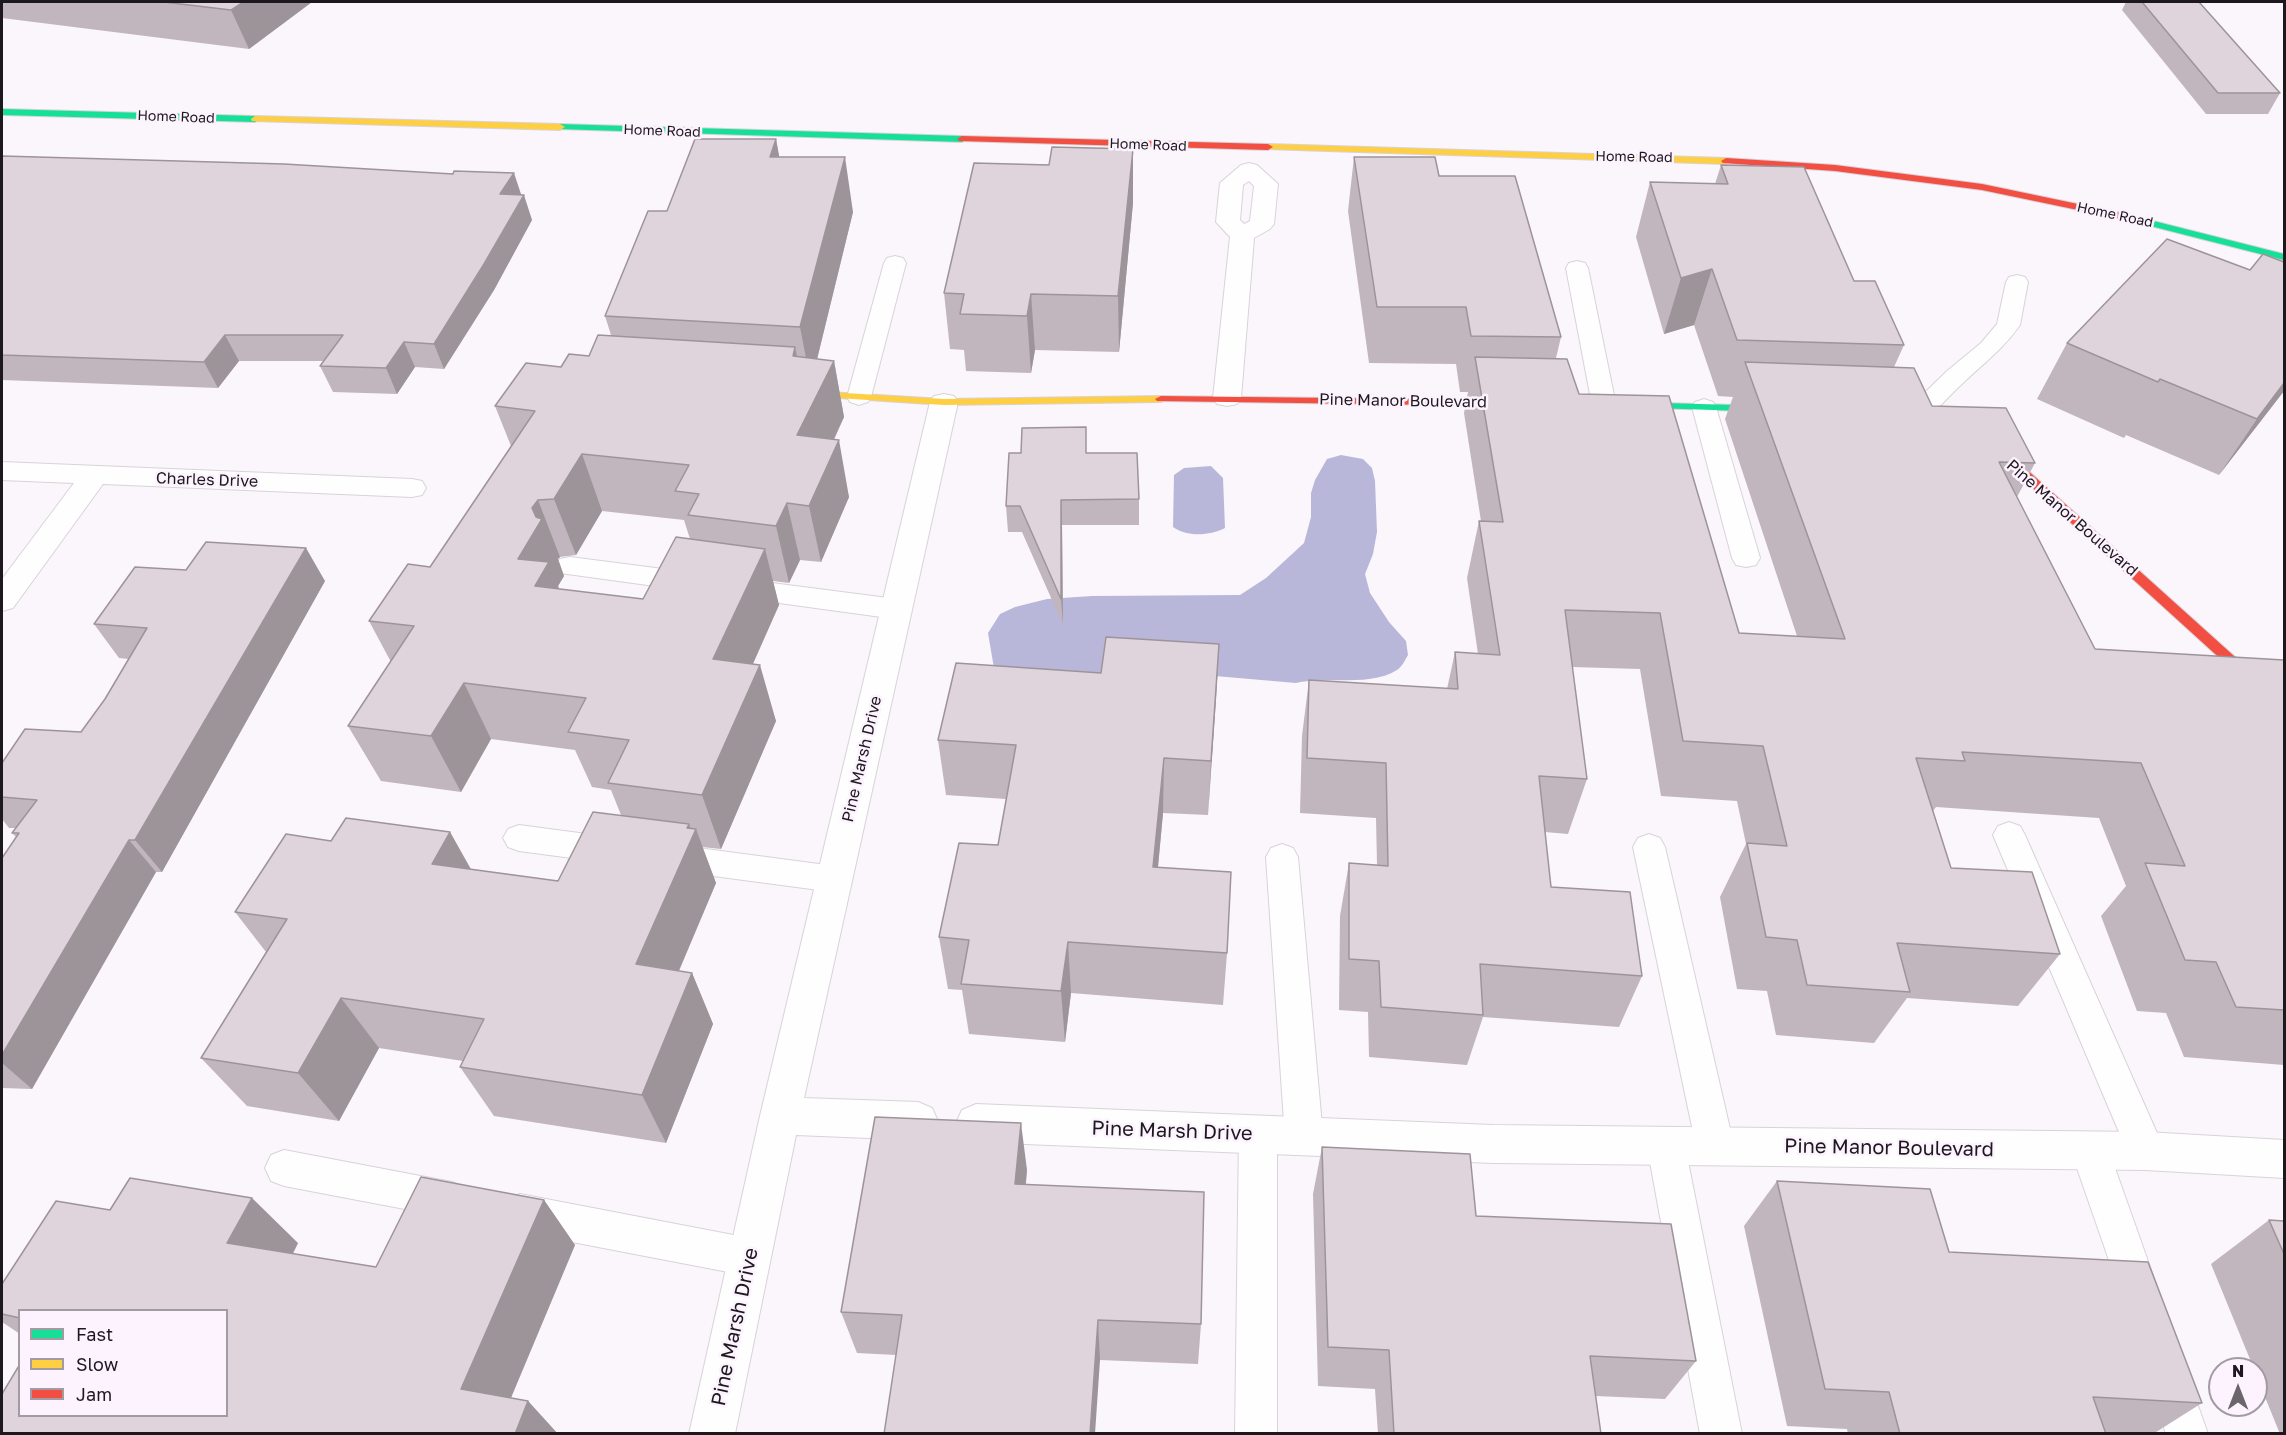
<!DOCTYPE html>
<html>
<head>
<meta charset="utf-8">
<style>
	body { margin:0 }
	#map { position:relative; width:2286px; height:1435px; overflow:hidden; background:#fbf6fb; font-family:"Golos Text",sans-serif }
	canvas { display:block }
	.frame { position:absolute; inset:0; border:3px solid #1d181e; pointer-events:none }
	.legend { position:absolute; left:18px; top:1309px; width:210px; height:108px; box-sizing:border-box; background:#fcf3fe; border:2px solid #a39ba4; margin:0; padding:8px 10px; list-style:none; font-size:18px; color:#1d181e }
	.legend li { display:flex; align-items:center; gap:12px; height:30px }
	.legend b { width:30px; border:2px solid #a39ba4 }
	.north { position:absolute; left:2208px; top:1357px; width:60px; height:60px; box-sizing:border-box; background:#fcf3fe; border:2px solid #a39ba4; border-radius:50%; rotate:0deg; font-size:16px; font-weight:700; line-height:24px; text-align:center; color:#1d181e }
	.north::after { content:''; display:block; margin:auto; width:21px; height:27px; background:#6b666b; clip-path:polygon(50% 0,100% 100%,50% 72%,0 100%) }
</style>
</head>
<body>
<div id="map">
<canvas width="2286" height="1435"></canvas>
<div class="frame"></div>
<ul class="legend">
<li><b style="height:8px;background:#16e098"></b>Fast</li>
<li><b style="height:8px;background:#ffcf43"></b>Slow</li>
<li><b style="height:8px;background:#f24e42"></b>Jam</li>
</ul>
<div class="north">N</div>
</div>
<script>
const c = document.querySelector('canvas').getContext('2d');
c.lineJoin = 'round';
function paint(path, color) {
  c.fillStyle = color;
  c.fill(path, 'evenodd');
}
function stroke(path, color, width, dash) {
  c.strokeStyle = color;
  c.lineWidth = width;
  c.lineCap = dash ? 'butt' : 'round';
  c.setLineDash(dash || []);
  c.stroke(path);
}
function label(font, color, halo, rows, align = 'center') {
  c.font = font + ' "Golos Text",sans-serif';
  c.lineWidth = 5;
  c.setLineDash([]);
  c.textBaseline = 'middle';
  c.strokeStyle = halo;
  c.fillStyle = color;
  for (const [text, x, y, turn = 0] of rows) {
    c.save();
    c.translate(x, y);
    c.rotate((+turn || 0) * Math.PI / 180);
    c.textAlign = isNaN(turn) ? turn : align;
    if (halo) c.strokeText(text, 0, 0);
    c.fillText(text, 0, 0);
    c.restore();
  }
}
const water = new Path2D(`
	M1341,455l22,4 9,9 3,13 2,51 -4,22 -8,20 5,19 19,29 17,19 2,14c-3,5 -6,12 -11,15 -26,17 -70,6 -101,13l-162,-14 -64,14 -75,-9 -7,-41 12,-19 15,-7 32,-8 45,-3 148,-1 26,-17 38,-35 7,-26v-24l4,-13 12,-21z
	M1211,466l12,12 2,50c-16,8 -38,9 -52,-1l1,-52 10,-7z`);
const lane = new Path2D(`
	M895,256l8,2 3,5 -35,134 -3,5 -9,3 -9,-3 -3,-5 37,-134 3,-5z
	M1577,261l8,2 3,5 28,137 -3,5 -9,3 -9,-3 -3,-5 -26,-137 3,-5z
	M2017,275l8,2 3,5 -8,43c-16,23 -36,38 -56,57 -13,12 -26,26 -39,40l-9,2 -9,-2 -3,-6 3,-6 40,-39 34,-28 16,-19 9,-42 3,-5z
	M1704,399l9,3 3,5 44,151 -4,7 -10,2 -10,-2 -4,-7 -40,-151 3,-5z
	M570,557l326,42 10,3 4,7 -4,7 -10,3 -336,-46 -4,-7 4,-7z
	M2009,822l11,4 5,9 140,316 -6,12 -13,6 -13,-6 -6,-12 -134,-316 5,-9z
	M519,825l98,13 11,4 5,9 -5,9 -11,4 -98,-13 -11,-4 -5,-9 5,-9z
	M1649,834l11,4 5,9 69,299 -6,12 -13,5 -13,-5 -6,-12 -63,-299 5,-9z
	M668,844l166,22 12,3 4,10 -4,10 -12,3 -166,-22 -11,-4 -5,-9 5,-9z
	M1282,844l11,4 5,9 25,280 -6,12 -13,5 -13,-5 -6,-12 -19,-280 5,-9z
	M1258,1117l13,5 6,12v300h-42l4,-300 6,-12z
	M1666,1129l13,5 6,12 57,288h-42l-53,-288 6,-12z
	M2090,1133l13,6 6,12 52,147 -6,14 -14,6 -14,-6 -56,-161 6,-12z
	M284,1150l168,32 13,5 6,13 -6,13 -13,5 -168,-32 -13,-5 -6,-13 6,-13z
	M520,1194l229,44 14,5 6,14 -6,14 -14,5 -229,-44 -14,-6 -5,-13 5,-13z
	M2168,1357l15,6 25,71h-42l-19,-56 6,-15z`);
const street = new Path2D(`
	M1249,163l8,2 21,19 -4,40 -4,5 -16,9 -13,160 -4,6 -10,2 -10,-2 -4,-6 17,-161 -14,-15 4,-39 21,-18zM1249,181l5,5 -4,35 -6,3 -4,-4 3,-35z
	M944,394l10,2 4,6 -154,696 114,4 14,6 6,13 -6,13 -14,6 -122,-5 -61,299h-46l71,-318 170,-714 4,-6z
	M2,462l410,17 10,2 4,7 -4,7 -10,2 -309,-13 -90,124 -11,3v-32l72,-96 -72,-3z
	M976,1104l517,21 653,7 138,8v38l-138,-8 -653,-7 -517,-21 -14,-6 -6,-13 6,-13z`);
const fast = new Path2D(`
	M2,109l253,7 4,3 -4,3 -253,-7z
	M560,124l402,12 5,3 -5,3 -405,-13 -2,-2z
	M2126,214l158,40v6l-161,-41v-4z
	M1627,402l146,4 6,3 -6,3 -150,-5 -2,-2z`);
const slow = new Path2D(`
	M255,116l305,8 5,3 -5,3 -308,-9 -1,-2z
	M1268,144l458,14 5,3 -5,3 -461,-15 -2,-2z
	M796,390l148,9 217,-3 6,3 -6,3 -217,3 -152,-10 -2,-2z`);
const jam = new Path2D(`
	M962,136l306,8 5,3 -5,3 -309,-9 -2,-2z
	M1726,158l109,7 147,19 144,30 5,3 -5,3 -144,-30 -147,-19 -112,-8 -2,-2z
	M1161,396l348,4 6,3 -6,3 -352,-5 -2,-2z
	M1991,446l33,21 260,234v12l-5,-1 -263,-239 -29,-20 -2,-3z`);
const wall = new Path2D(`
	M2,2h310l-63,47 -247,-31z
	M2126,2h73l81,91 -12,21h-62l-84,-104z
	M776,139l3,18 74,55 -36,147 17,2 10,56 -10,23 15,57 -28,65 -21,-2 -11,23 -16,-2 6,24 -26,59 23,57 -55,128 -19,-2 14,36 -37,88 13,2 21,51 -47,119 -172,-27 -34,-49 3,-6 -84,-13 -40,73 -92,-15 -46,-48 65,-106 -31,-40 96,-71 119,-9 21,37 87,12 63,-66 -10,-25 -19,-3 -17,-37 -84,-11 -30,53 -80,-11 -33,-55 43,-64 -22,-41 61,-54 81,-121 -16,-40 66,-39 28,-11 22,-21 -6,-19 62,-105zM602,511l82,9 6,19 -47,60 -84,-10 -1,-3 6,-10 -6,-17 2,-2 16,-2z
	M2,156l519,39 11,25 -38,70 -50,79 -29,-2 -18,27 -64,-2 -13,-26 4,-5h-85l-21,27 -216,-8z
	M1354,157l85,19 122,161 -5,21 23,36 160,239 58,3 -72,-217 8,-22 -15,-1 -24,-71 -30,9 -28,-97 14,-55 65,2 6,-19 133,116 50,64 -10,22 38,39 103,57 -18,34 78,152 189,13v403l-100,-8 -18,-44 -29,-2 -36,-95 25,-30 -27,-68 -163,-11 -3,4 18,57 109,86 -42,52 -111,-8 -33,45 -98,-8 -9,-44 -30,-2 -17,-92 26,-53 -9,-43 -76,-5 -21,-127 -68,-2 15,112 -19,55 -23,-2 6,55 91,89 -23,51 -136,-10 -16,48 -98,-8 -1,-45 -29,-2 1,-94 9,-53 28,2 -1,-47 -76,-5 2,-77 7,-56 138,9 8,-37 23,2 -11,-76 12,-57h2l-17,-108 4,-21h-8l-4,-28 -87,-1 -21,-152z
	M1133,203l-14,149 -84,-2 -4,23 -65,-2 -2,-21 -14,-1 -6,-56z
	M2284,262v129l-65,84 -93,-40 -2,3 -87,-39 30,-56 183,-73z
	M1087,453l52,46v26h-77l1,100 -41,-93h-14l-2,-26z
	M325,581l-163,291h-6l-124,217 -30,-1v-230l14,-21 -4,-4 4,-5h-7l-7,-9v-56l79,-31 24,-33 24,-40 -10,-1 -25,-34z
	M1219,644l-11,171 -45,-2 -5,54 69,86 -4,52 -152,-12 -6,49 -96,-8 -7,-44 -14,-1 -9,-52 59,-92 8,-46 -60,-4 -8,-55 163,-67z
	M1322,1147l154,69 220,145 -31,38 -69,-3 5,38h-223l-3,-45 -57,-3 -5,-192z
	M1027,1170l-1,14 175,140 -3,40 -98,-4 -204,-5 -39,-2 -16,-41z
	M1777,1181l172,71 253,151 -49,31h-305l-1,-5 -60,-3 -43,-200z
	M544,1200l31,45 -64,153 17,3 30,33h-556l224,-123h-206v23l-18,-12v-38l296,-41 -5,11 83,13z
	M2269,1220l15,1v213h-4l-24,-59v-6h-2l-43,-105z`);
const shadedWall = new Path2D(`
	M243,2h69l-63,47 -18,-39z
	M776,139l10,54 -16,-36z
	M1133,149v54l-14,149 -1,-56z
	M845,157l8,55 -42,172 -11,-57z
	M514,173l8,24 -22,-3z
	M524,195l8,25 -38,70 -50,79 -10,-25z
	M1712,269l-18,56 -30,9 17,-56z
	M1031,294l4,56 -4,23 -4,-57z
	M225,335l14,26 -21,27 -14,-26z
	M404,342l11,25 -18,27 -11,-26z
	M795,347l12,56 -14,-47z
	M834,361l10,56 -35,75 -12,-57z
	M2284,383v8l-65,84 38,-56z
	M839,440l10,57 -28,65 -12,-56z
	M582,454l20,57 -26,44 -22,-56z
	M538,500l22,57 -2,2 6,17 -6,10 13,33 -13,23 -40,-83 14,-51z
	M1061,500l1,25 1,100 -2,-26z
	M787,503l13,57 -11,23 -13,-57z
	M306,548l19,33 -163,291 -27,-32z
	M765,549l14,56 -49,110 -17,-56z
	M1219,644l-3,56 -8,115 3,-54z
	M760,665l16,56 -55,128 -19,-54z
	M464,683l27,56 -30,53 -30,-56z
	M1164,758l-1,55 -10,107v-53z
	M689,824l4,12 3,-7 20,54 -56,132 -24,-51z
	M450,832l30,54 -48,-22z
	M129,840l27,32 -124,217 -30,-26v-8z
	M1068,942l3,51 -6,49 -4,-51z
	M692,973l21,51 -47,119 -24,-48z
	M341,998l38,50 -40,73 -41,-48z
	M1021,1123l6,47 -6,59 -6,-45z
	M252,1198l46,45 -23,44 -48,-44z
	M544,1200l31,45 -76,181 -38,-37z
	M1098,1320l2,40 -5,74h-5z
	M528,1401l30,33h-43z`);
const building = new Path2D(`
	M164,2h79l-12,8z
	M2142,2h57l81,91h-62z
	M695,139h81l-6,18h75l-45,170 -195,-11 43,-105h19z
	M1052,147l81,2 -15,147 -87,-2 -4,22 -67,-2 4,-20 -20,-1 30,-130 75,2z
	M2,156l282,8 169,10 1,-3 60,2 -14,21 24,1 -40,69 -50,80 -30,-2 -18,26 -66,-2 23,-31h-118l-21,27 -202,-7z
	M1354,157h81l4,19h76l46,161 -90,-1 -5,-29h-89z
	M1721,165l83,2 50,114h21l29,64 -167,-5 -25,-71 -31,9 -31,-96 78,2z
	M2167,239l83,31 13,-16 21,8v121l-27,36 -97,-40 -2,3 -91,-39z
	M598,335l197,12 -2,9 41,5 -37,74 42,5 -30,66 -22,-3 -11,23 -88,-11 11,-21 -24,-3 14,-26 -107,-11 -28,45 -16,1 -6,8 4,9 6,2 -24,40 31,3 -14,24 108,13 33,-62 89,12 -52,110 47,6 -58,130 -94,-12 21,-43 -61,-8 18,-34 -122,-15 -33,53 -83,-10 66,-100 -45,-5 39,-57 22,3 105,-156 -40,-5 31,-43 35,4 8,-13 20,2z
	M1475,357l92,2 12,35 90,2 70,237 106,6 -100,-277 169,6 18,38 74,2 29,55 -36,-1 96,187 189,11v350l-48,-3 -20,-45 -31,-2 -40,-97 40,3 -44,-103 -179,-11 3,9 -49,-3 35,110 81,4 28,82 -163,-11 13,49 -103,-7 -10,-45 -31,-3 -19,-94 40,3 -24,-100 -80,-5 -23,-128 -95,-3 22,169 -48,-3 12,111 79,5 12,84 -162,-12 3,51 -102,-8 -2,-46 -30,-2v-96l39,3 -2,-103 -79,-5 2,-78 149,9 -3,-37 45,3 -21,-134 24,1z
	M1086,427v26h51l2,46 -78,1v99l-41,-93h-14l3,-53h12l1,-25z
	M206,542l100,6 -171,292h-6l-127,215v-197l17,-25h-7l25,-33 -35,-3v-34l23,-34 56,3 24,-33 42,-71 -53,-4 41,-57 51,3z
	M1106,637l113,7 -8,117 -47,-3 -11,109 78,5 -4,81 -159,-11 -7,49 -100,-7 8,-44 -30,-3 20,-94 39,2 18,-100 -78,-5 18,-77 145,10z
	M593,812l96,12 -2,4 9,1 -60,135 56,9 -50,122 -182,-28 24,-48 -143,-21 -43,75 -97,-15 86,-139 -52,-7 51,-78 45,7 15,-23 104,14 -18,32 126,17z
	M875,1117l146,6 -6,61 189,8 -3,132 -103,-4 -8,114h-206l18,-119 -61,-3z
	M1322,1147l148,7 6,62 195,8 25,137 -106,-5 11,78h-207l-5,-84 -61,-3z
	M421,1177l123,23 -83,189 67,12 -13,33h-513v-40l18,-30v52h206v-105h-206v7l-18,-4v-30l54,-83 54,9 20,-32 122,20 -25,45 149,24z
	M1777,1181l153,8 19,63 199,10 54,141 -109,-6 13,37h-206l-11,-42 -64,-3z
	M2269,1220l15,1v33z`);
const farStreetnames = [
	["Home Road",176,117,2],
	["Home Road",662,131,2],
	["Home Road",1148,145,2],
	["Home Road",1634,157,1],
	["Home Road",2115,215,12]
];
const streetNames = [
	["Pine Manor Boulevard",1403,401,1],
	["Charles Drive",207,480,2],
	["Pine Manor Boulevard",2072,518,41],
	["Pine Marsh Drive",862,759,-77]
];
const nearStreetnames = [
	["Pine Marsh Drive",1172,1131,2],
	["Pine Manor Boulevard",1889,1148,1],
	["Pine Marsh Drive",735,1327,-78]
];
paint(water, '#b8b7da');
stroke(lane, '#d8d3d8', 2);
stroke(street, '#d8d3d8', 2);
stroke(fast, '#d8d3d8', 2);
stroke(slow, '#d8d3d8', 2);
stroke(jam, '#d8d3d8', 2);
paint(lane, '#fefefe');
paint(street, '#fefefe');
paint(fast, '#16e098');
paint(slow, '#ffcf43');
paint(jam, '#f24e42');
paint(wall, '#c1b6bd');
paint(shadedWall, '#9d949a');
paint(building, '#e0d4dc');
stroke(building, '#9d949a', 1.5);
label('14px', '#1d181e', '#fcf3fe', farStreetnames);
label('16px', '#1d181e', '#fcf3fe', streetNames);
label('20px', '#1d181e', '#fcf3fe', nearStreetnames);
</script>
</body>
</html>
